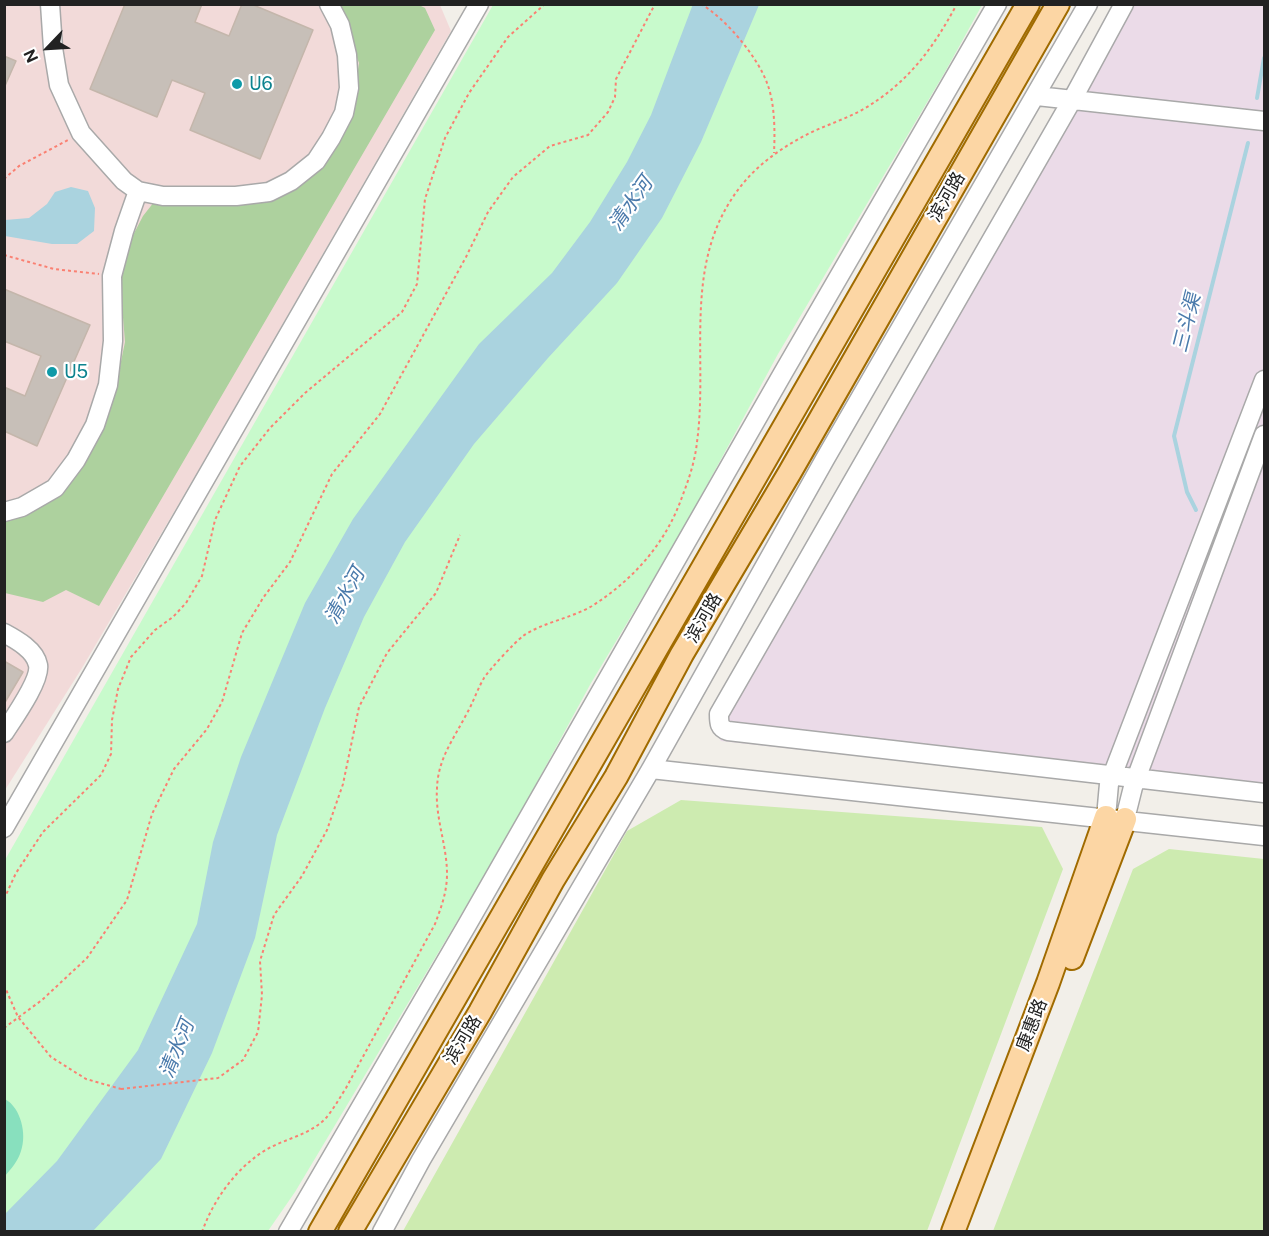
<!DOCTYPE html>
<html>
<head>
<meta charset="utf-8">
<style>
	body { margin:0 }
	#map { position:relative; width:1269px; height:1236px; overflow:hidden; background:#f2efe9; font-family:"Public Sans",sans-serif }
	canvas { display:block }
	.frame { position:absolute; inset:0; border:6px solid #222; pointer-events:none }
	.north { position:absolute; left:18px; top:18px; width:60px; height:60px; -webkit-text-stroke:4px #fff; paint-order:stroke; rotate:245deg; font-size:16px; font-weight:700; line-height:24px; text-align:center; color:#222 }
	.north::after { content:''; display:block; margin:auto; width:21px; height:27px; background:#222; clip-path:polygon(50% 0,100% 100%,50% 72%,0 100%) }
</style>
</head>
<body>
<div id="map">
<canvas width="1269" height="1236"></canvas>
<div class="frame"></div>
<div class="north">N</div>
</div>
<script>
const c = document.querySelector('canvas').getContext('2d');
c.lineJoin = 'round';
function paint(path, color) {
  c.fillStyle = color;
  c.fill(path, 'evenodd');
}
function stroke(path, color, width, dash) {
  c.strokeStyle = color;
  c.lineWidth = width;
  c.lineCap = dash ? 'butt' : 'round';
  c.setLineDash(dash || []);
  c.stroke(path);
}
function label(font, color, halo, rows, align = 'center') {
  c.font = font + ' "Public Sans","Noto Sans SC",sans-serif';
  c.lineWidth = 4.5;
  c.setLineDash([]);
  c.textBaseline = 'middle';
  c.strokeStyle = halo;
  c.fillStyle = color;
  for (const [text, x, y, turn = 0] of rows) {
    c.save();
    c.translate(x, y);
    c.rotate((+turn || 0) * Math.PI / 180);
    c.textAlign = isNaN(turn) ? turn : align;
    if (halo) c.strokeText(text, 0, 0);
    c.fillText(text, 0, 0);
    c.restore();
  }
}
const commercial = new Path2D(`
	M5,5h435l11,26 -250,435 -119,202 -77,122z`);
const industrial = new Path2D(`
	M1116,5h148v796l-543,-60 -12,-19 321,-559z`);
const grass = new Path2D(`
	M681,800l361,27 21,42 -136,362h-524l224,-400z
	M1169,849l95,10v372h-271l140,-362z`);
const forest = new Path2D(`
	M417,4l8,4 10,22 -336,576 -33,-16 -23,12 -38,-9v-74l46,-20 21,-17 18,-31 23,-51 12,-58 -5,-61 10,-40 13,-25 11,-14 121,-6 77,-88 7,-45 -23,-58z`);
const park = new Path2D(`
	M493,5h489l-37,67 -167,282 -97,179 -90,150 -86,158 -210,351 -27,39 -263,1v-372z`);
const pitch = new Path2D(`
	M5,1099c16,9 22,35 16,52 -3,10 -10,18 -16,25z`);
const water = new Path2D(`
	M693,4l66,1 -58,137 -39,76 -45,65 -69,75 -74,86 -69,98 -41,75 -39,91 -48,127 -22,103 -43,115 -51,106 -68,72h-88v-17l52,-53 81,-111 59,-126 16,-82 28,-85 64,-154 48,-84 126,-175 73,-71 38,-51 37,-60 24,-47z
	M71,187l17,4 7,17 -1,23 -17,13h-25l-47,-8v-16l24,-2 18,-14 8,-12z`);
const stream = new Path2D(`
	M1257,98l7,-40
	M1196,510l-9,-18 -13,-56 74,-293`);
const building = new Path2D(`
	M125,4h77l-7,18 34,14 13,-32h9l62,26 -53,129 -70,-29 15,-37 -33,-13 -15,37 -67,-28z
	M4,56l12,5 -12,27z
	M4,289l86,36 -53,121 -33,-15v-44l21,9 16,-40 -37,-15z
	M4,661l19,11 -19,32z`);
const path = new Path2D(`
	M701,4c25,15 56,52 66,79 8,20 8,49 7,70
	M4,179l15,-13 49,-26
	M4,255l50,14 45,5
	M4,899l12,-26 27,-41 58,-57 10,-21 1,-34 6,-31 13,-32 24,-27 18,-13 13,-14 16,-27 13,-56 25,-54 30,-38 35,-35 97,-81 15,-28 8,-85 20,-61 24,-45 39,-56 37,-33
	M4,1028l38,-28 45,-42 40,-58 25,-86 22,-45 33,-40 15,-27 20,-69 21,-35 27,-36 42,-88 48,-60 86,-157 22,-45 25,-35 37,-31 38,-11 20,-23 7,-15 1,-18 39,-75
	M121,1089l97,-11 25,-18 15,-28 4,-37 -2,-34 14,-46 28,-39 25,-46 16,-46 16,-77 28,-54 49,-60 24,-58
	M202,1232c12,-34 37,-68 69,-85 18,-9 39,-13 54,-28 8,-9 14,-20 21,-31l89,-164c6,-16 12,-32 12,-50 0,-29 -12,-56 -10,-86 1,-29 16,-48 29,-73 7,-12 11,-25 18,-37 5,-8 31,-36 39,-42 18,-13 49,-18 69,-30 41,-26 74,-63 90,-109 7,-18 13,-36 15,-55 11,-81 -13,-169 34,-242 20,-32 50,-53 83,-69 16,-7 33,-13 48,-21 46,-27 70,-60 95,-106`);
const minor = new Path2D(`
	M50,4l3,44 6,37 22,48 43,48 14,10 25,5h73l33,-4 22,-11 25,-20 15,-23 13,-25 5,-25 -2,-33 -7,-30 -11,-21
	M1124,4l-52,96 -353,614c0,9 0,14 9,17l536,62
	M1037,96l227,25
	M4,512l18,-5 33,-19 21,-28 19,-35 13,-40 5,-44 -1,-65 12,-45 14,-40
	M4,633c13,7 31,17 34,32 3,15 -25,54 -34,68
	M651,769l613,67
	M1106,817l3,-33 155,-404
	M1125,819l8,-32 131,-352
	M4,828l475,-824
	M288,1232l179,-307 316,-552 214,-369
	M382,1232l39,-72 230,-391 174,-310 263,-455`);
const major = new Path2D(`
	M1072,958l53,-139
	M320,1232l708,-1228
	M350,1232l130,-220 73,-132 63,-103 66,-123 108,-182 268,-468
	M953,1232l95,-249 58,-166`);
const pathBridge = new Path2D(`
	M4,985l14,32 33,40 35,22 35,10`);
const markers = [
	[237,84,6,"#0f9aa8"],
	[52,372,6,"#0f9aa8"]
];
const cultureNames = [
	["U6",249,84],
	["U5",64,372]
];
const streetNames = [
	["滨河路",947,197,-60],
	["滨河路",704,618,-60],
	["康惠路",1032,1025,-69],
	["滨河路",463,1040,-59]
];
const waterNames = [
	["清水河",631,204,-55],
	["三斗渠",1187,323,-76],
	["清水河",345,596,-61],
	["清水河",177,1049,-68]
];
paint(commercial, '#f2dad9');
paint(industrial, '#ebdbe8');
paint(grass, '#cdebb0');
paint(forest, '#add19e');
paint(park, '#c8facc');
paint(pitch, '#88e0be');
paint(water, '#aad3df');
stroke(stream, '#aad3df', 4);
paint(building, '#c7bfb8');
stroke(building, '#c4b6ab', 1.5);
stroke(minor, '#a9a9a9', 21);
stroke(major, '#a06b00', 26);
stroke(path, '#fa8072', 2, [3, 3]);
stroke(minor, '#fff', 18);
stroke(major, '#fcd6a4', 22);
stroke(pathBridge, '#fa8072', 2, [3, 3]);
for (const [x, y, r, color] of markers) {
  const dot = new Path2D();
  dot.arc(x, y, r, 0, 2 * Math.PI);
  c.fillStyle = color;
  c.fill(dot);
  stroke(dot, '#fff', 2);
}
label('18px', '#0d838f', '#fff', cultureNames, 'left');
label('18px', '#222', '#fff', streetNames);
label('italic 20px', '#4a7aab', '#fff', waterNames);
</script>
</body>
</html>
